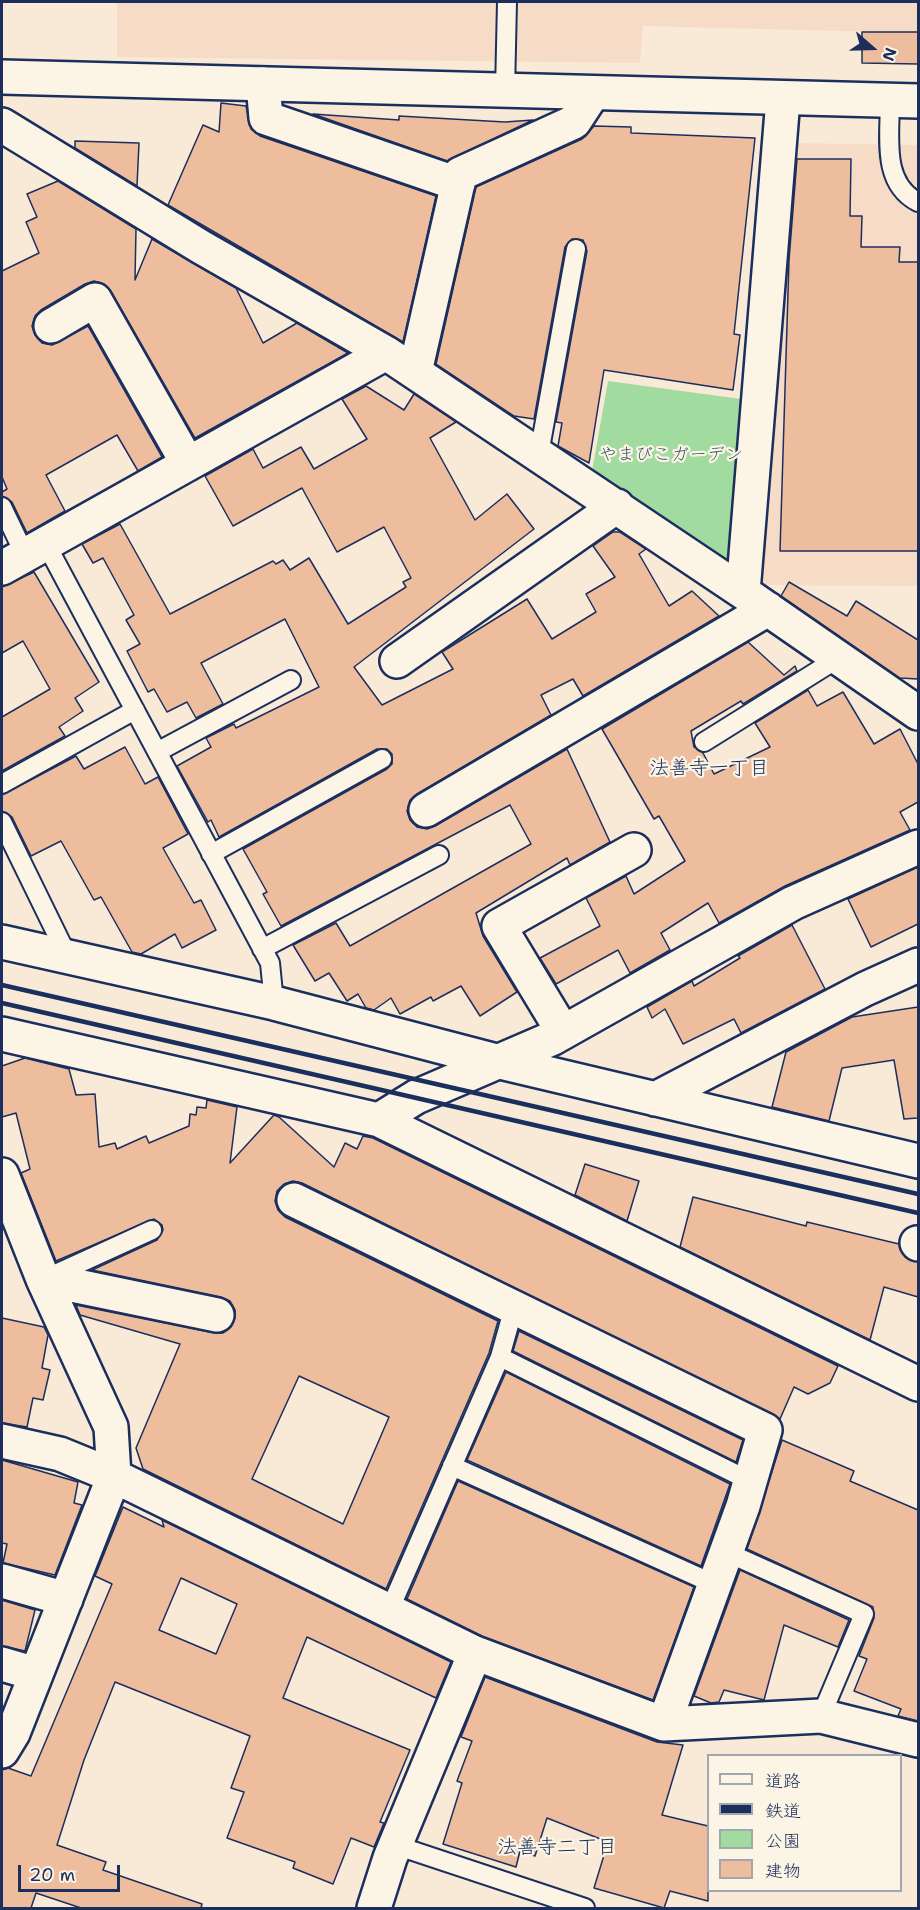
<!DOCTYPE html>
<html>
<head>
<meta charset="utf-8">
<style>
	body { margin:0 }
	#map { position:relative; width:920px; height:1910px; overflow:hidden; background:#f9ead7; font-family:"Shantell Sans","Klee One",sans-serif }
	canvas { display:block }
	.frame { position:absolute; inset:0; border:3px solid #1b2f5e; pointer-events:none }
	.legend { position:absolute; left:707px; top:1754px; width:195px; height:138px; box-sizing:border-box; background:#fcf5e5; border:2px solid #a2a6af; margin:0; padding:8px 10px; list-style:none; font-size:18px; color:#1b2f5e }
	.legend li { display:flex; align-items:center; gap:12px; height:30px }
	.legend b { width:30px; border:2px solid #a2a6af }
	.north { position:absolute; left:842px; top:18px; width:60px; height:60px; -webkit-text-stroke:4px #fcf5e5; paint-order:stroke; rotate:110deg; font-size:16px; font-weight:700; line-height:24px; text-align:center; color:#1b2f5e }
	.north::after { content:''; display:block; margin:auto; width:21px; height:27px; background:#1b2f5e; clip-path:polygon(50% 0,100% 100%,50% 72%,0 100%) }
	.scale { position:absolute; left:18px; top:1865px; width:102px; height:27px; box-sizing:border-box; border:3px solid #1b2f5e; border-top:0; padding-left:8px; font-size:18px; line-height:21px; white-space:nowrap; color:#1b2f5e; -webkit-text-stroke:4px #fcf5e5; paint-order:stroke }
</style>
</head>
<body>
<div id="map">
<canvas width="920" height="1910"></canvas>
<div class="frame"></div>
<ul class="legend">
<li><b style="height:8px;background:#fcf5e5"></b>道路</li>
<li><b style="height:8px;background:#1b2f5e"></b>鉄道</li>
<li><b style="height:16px;background:#a1dba0"></b>公園</li>
<li><b style="height:16px;background:#eebd9e"></b>建物</li>
</ul>
<div class="north">N</div>
<div class="scale">20 m</div>
</div>
<script>
const c = document.querySelector('canvas').getContext('2d');
c.lineJoin = 'round';
function paint(path, color) {
  c.fillStyle = color;
  c.fill(path, 'evenodd');
}
function stroke(path, color, width, dash) {
  c.strokeStyle = color;
  c.lineWidth = width;
  c.lineCap = dash ? 'butt' : 'round';
  c.setLineDash(dash || []);
  c.stroke(path);
}
function label(font, color, halo, rows, align = 'center') {
  c.font = font + ' "Shantell Sans","Klee One",sans-serif';
  c.lineWidth = 4.5;
  c.setLineDash([]);
  c.textBaseline = 'middle';
  c.strokeStyle = halo;
  c.fillStyle = color;
  for (const [text, x, y, turn = 0] of rows) {
    c.save();
    c.translate(x, y);
    c.rotate((+turn || 0) * Math.PI / 180);
    c.textAlign = isNaN(turn) ? turn : align;
    if (halo) c.strokeText(text, 0, 0);
    c.fillText(text, 0, 0);
    c.restore();
  }
}
const built = new Path2D(`
	M117,2h801v31l-275,-7 -3,37 -523,-6z
	M785,143l133,2v441l-159,-1z`);
const green = new Path2D(`
	M608,381l133,18 -14,172 -136,-94z`);
const building = new Path2D(`
	M862,32h56v32l-56,-1z
	M221,103l25,3 5,23 9,7 176,60 -33,146 -235,-137 35,-80 16,7z
	M313,114l86,6v-4l106,6 28,-2 -86,41z
	M594,126l37,1v6l124,5 -21,196 6,1 -7,55 -129,-20 -15,93 -31,-17 4,-23 -6,-1 31,-171 -4,-11 -11,-1 -7,8 -31,172 -20,-3 -78,-52 40,-177 106,-48z
	M75,141l64,2 -2,43 -62,-38z
	M797,159h54l-1,57h12l-1,31h39l-1,15h19v289h-138l9,-291z
	M58,181l78,48 -1,51 17,-41 84,49 27,55 34,-20 51,30 -153,85 -84,-147 -7,-7 -10,-3 -9,3 -44,26 -6,6 -3,10 3,9 7,8 10,2 36,-19 74,131 -24,14 -21,-36 -71,40 19,36 -38,22 -15,-31 -10,-6v-4l5,-3 -5,-12v-206l37,-18 -13,-31 11,-5 -10,-23z
	M366,386l38,24 10,-16 42,28 -26,16 45,82 32,-26 27,35 -180,138 28,38 71,-36 -11,-17 85,-53 25,40 44,-27 -10,-18 29,-17 -22,-31 20,-14h7l26,17 -7,5 30,52 23,-15 27,25 -136,80 -10,-17 -32,16 10,20 -134,79 -7,6 -3,11 3,9 7,7 10,2 8,-3 132,-77 43,93 -40,23 -3,-7 -91,55 7,23 34,56 -37,24 -19,-30 -28,15 -2,-4 -31,17 -9,-16 -17,12 -8,-2 -8,-14 -11,7 -18,-28 -14,8 -22,-36 43,-22 14,23 181,-102 -21,-39 -229,121 -18,-32 4,-2 -24,-43 144,-80 5,-5v-10l-5,-5h-10l-158,88 -8,-17 -3,2 -31,-56 34,-19 -5,-9 28,-14 2,4 83,-41 -34,-68 -84,44 22,41 -27,14 -9,-16 -20,10 -13,-23 -6,3 -21,-41 13,-7 -14,-24 8,-5 -31,-57 -10,5 -11,-19 38,-20 50,90 103,-53 3,3 7,-4 7,10 19,-12 39,66 58,-37 -3,-5 8,-4 -27,-51 -47,25 -35,-64 -69,38 -28,-50 48,-27 10,19 38,-21 13,22 53,-30 -25,-40z
	M34,572l65,110 -24,16 8,13 -24,16 6,9 -63,35v-54l48,-28 -27,-48 -21,12v-66z
	M789,582l58,34 9,-15 62,39v39l-18,-1 -119,-82z
	M748,642l36,33 11,-9 2,5 -54,33 -2,-3 -50,30 3,16 9,6 11,21 56,-27 -15,-24 53,-33 9,16 26,-14 31,52 26,-15 18,35v38l-18,10 10,18 -125,56 -66,37 -11,-20 -47,30 9,17 -40,23 -12,-23 -62,34 -16,-26 60,-32 -14,-28 40,-22 8,18 51,-33 -26,-45 -5,3 -52,-90z
	M125,747l20,37 13,-7 30,57 -25,14 31,55 7,-3 15,30 -34,18 -7,-14 -34,20 -9,-2 -31,-55 -7,3 -33,-59 -30,15 -19,-39 -10,-6v-16l74,-39 8,13z
	M918,867v57l-47,23 -23,-48z
	M792,925l33,64 -84,44 -7,-14 -51,25 -18,-35 -13,9 -5,-11 45,-26 2,5 46,-28 -2,-2z
	M918,1007v111l-14,1 -10,-59 -52,8 -13,53 -57,-14 14,-55 66,-35z
	M25,1058l44,11 7,26 19,-1 4,53 16,-4 2,6 29,-13 3,7 40,-17 1,-12 6,1 1,-8 9,1 1,-8 30,7 -7,56 44,-48 5,2 55,50 11,-24 12,6 6,-13 10,2 465,228 -8,17 -22,11 -14,-7 -14,32 -478,-236 -9,-2 -9,3 -7,7 -2,10 3,9 7,7 213,104 -9,32 -103,236 -243,-120 -7,-21 44,-104 -100,-29 -4,-10 138,28h9l8,-6 4,-9v-8l-5,-9 -9,-4 -129,-27 65,-30 6,-10 -1,-5 -8,-6 -98,42 -35,-88 9,-4 -14,-56 -14,4v-51zM299,1376l90,41 -46,107 -91,-45z
	M585,1164l54,17 -12,40 -52,-26z
	M693,1197l113,29 1,-4 92,22 6,13 13,5v35l-34,-10 -14,53 -190,-93z
	M2,1318l42,9 4,8 -6,33 8,2 -7,30 -10,-2 -6,29 -25,-4z
	M519,1331l224,109 -7,22 -223,-111z
	M506,1372l224,112 -29,82 -234,-106z
	M782,1440l72,31 -4,10 68,29v211l-20,-5 3,-7 -47,-18 13,-32 -8,-3 15,-38 -1,-11 -126,-58z
	M2,1460l76,22 -4,21 8,2 -27,70 -52,-12 4,-19 -5,-1z
	M458,1481l236,106 -41,113 -171,-64 -75,-37z
	M123,1507l41,20 -2,-7 289,142 -15,36 -129,-61 -24,61 127,52 -30,72 4,1 -10,24 -23,-9 -18,46 -40,-16 2,-6 -68,-24 17,-46 -13,-4 19,-52 -135,-54 -31,78 -27,85 49,17 -3,8 99,34 -1,4h-120l-45,-15 -5,15h-29v-138l6,-2 23,8 81,-192 -17,-8zM181,1578l56,26 -21,50 -57,-24z
	M740,1570l109,50 -11,27 -54,-22 -20,75 -40,-10 -5,12 -8,1 -17,-7z
	M2,1600l33,10 -10,41 -23,-5z
	M485,1677l172,65 26,3 -21,70 46,11v75l-38,-10 -6,17 -70,-20 14,-46 -61,-24 -12,38 -15,-5 -4,16 -73,-23 19,-61 -5,-2 15,-40 -11,-4z`);
const lane = new Path2D(`
	M505,91l2,-89
	M890,100c0,36 -9,83 28,102
	M539,454l37,-205
	M2,507l23,48
	M46,544l224,419 4,40
	M704,742l136,-85
	M157,752l134,-72
	M2,784l133,-74
	M2,822l66,135
	M211,854l171,-95
	M262,949l177,-94
	M47,1278l105,-48
	M514,1307l-14,50 250,124
	M452,1466l262,118
	M726,1552l138,62 -43,102
	M389,1611l111,-254
	M395,1845l190,63`);
const street = new Path2D(`
	M263,84l3,34 192,66
	M783,99l-40,493 175,121
	M2,125l199,122 185,106 357,239
	M51,326l44,-26 93,164
	M415,372l45,-198 114,-52 19,-29
	M2,568l384,-215
	M397,661l220,-155
	M426,810l342,-201
	M2,942l272,61 226,59 418,99
	M563,1032l-64,-106 135,-76
	M2,1034l377,86 539,264
	M655,1099l210,-110 53,-24
	M379,1120l37,-23 137,-59 240,-135 125,-56
	M2,1175l41,104 68,148 3,49 -101,257 -11,18
	M294,1200l471,230 -22,76 -79,218
	M917,1243l1,1
	M43,1279l174,36
	M2,1441l58,13 54,22 361,177 189,71 157,-8 97,24
	M2,1581l64,18
	M2,1664l34,10
	M374,1908l16,-50 85,-205`);
const secondary = new Path2D(`
	M2,77l916,24`);
const rail = new Path2D(`
	M2,985l916,209
	M2,1003l916,210`);
const parkNames = [
	["やまびこガーデン",671,455]
];
const neighbourhoodNames = [
	["法善寺一丁目",709,769],
	["法善寺二丁目",557,1848]
];
paint(built, '#f6dcc6');
paint(green, '#a1dba0');
paint(building, '#eebd9e');
stroke(building, '#1b2f5e', 1.5);
stroke(lane, '#1b2f5e', 22);
stroke(street, '#1b2f5e', 38);
stroke(secondary, '#1b2f5e', 38);
stroke(lane, '#fcf5e5', 18);
stroke(street, '#fcf5e5', 33);
stroke(secondary, '#fcf5e5', 33);
stroke(rail, '#1b2f5e', 4.5);
label('18px', '#3c5a6e', '#fcf5e5', parkNames);
label('20px', '#1b2f5e', '#fcf5e5', neighbourhoodNames);
</script>
</body>
</html>
